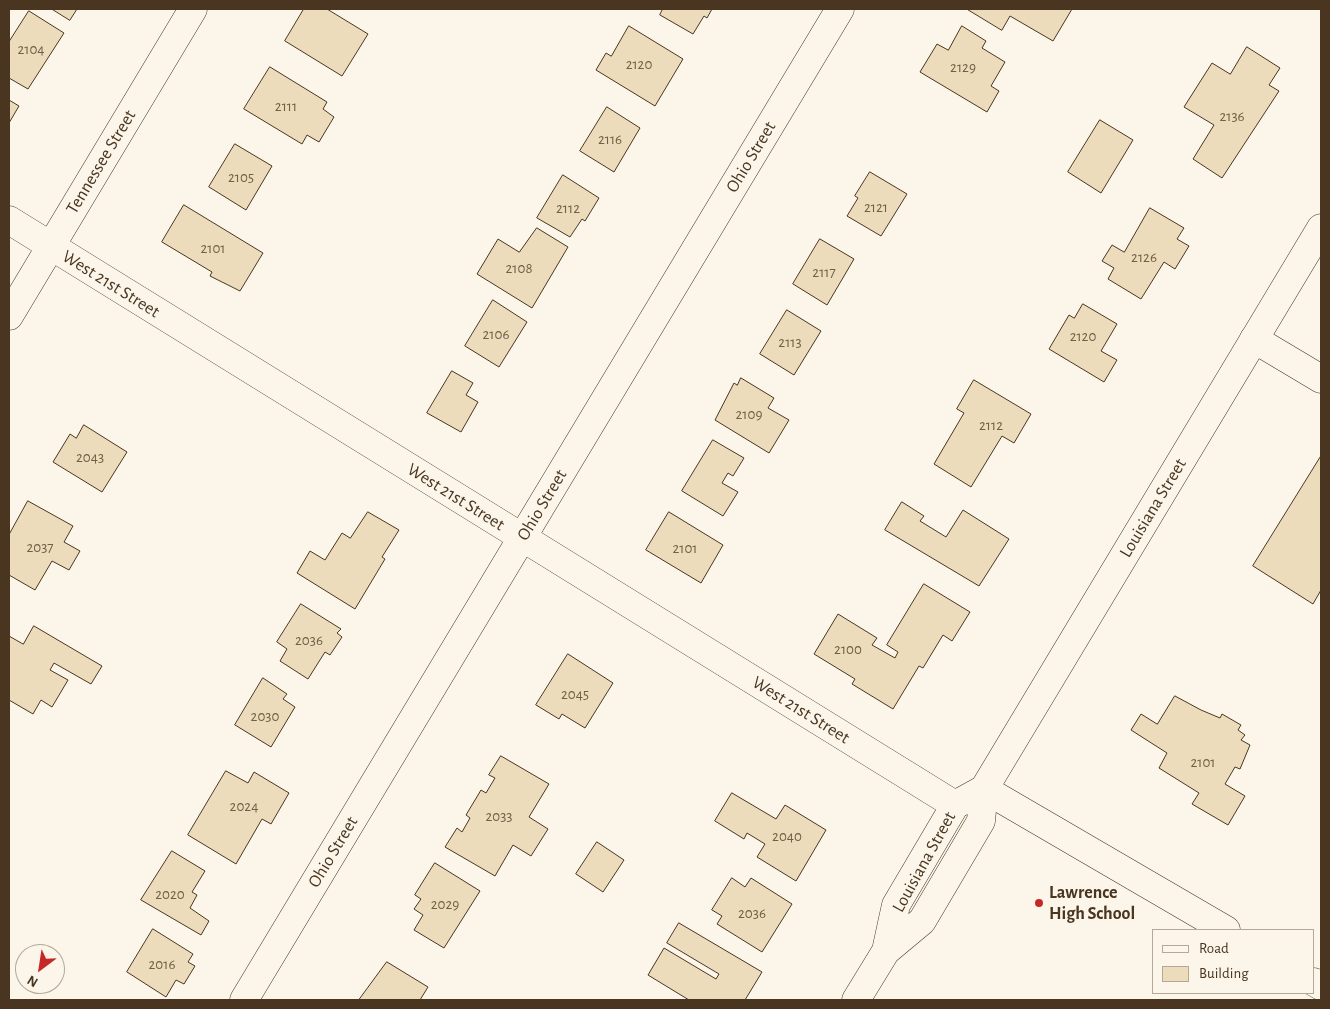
<!DOCTYPE html>
<html>
<head>
<meta charset="utf-8">
<style>
	body { margin:0 }
	#map { position:relative; width:1330px; height:1009px; overflow:hidden; background:#fbf6e9; font-family:"Alegreya Sans",sans-serif }
	canvas { display:block }
	.frame { position:absolute; inset:0; border:10px solid #4a3520; pointer-events:none }
	.legend { position:absolute; left:1152px; top:929px; width:162px; height:65px; box-sizing:border-box; background:#fbf6e9; border:1px solid #b4a999; margin:0; padding:6px 9px; list-style:none; font-size:15px; color:#4a3520 }
	.legend li { display:flex; align-items:center; gap:10px; height:25px }
	.legend b { width:25px; border:1px solid #b4a999 }
	.north { position:absolute; left:15px; top:944px; width:50px; height:50px; box-sizing:border-box; background:#fbf6e9; border:1px solid #b4a999; border-radius:50%; rotate:211deg; font-size:14px; font-weight:700; line-height:20px; text-align:center; color:#4a3520 }
	.north::after { content:''; display:block; margin:auto; width:18px; height:22px; background:#c62828; clip-path:polygon(50% 0,100% 100%,50% 72%,0 100%) }
</style>
</head>
<body>
<div id="map">
<canvas width="1330" height="1009"></canvas>
<div class="frame"></div>
<ul class="legend">
<li><b style="height:6px;background:#fbf6e9"></b>Road</li>
<li><b style="height:14px;background:#ecdcbc"></b>Building</li>
</ul>
<div class="north">N</div>
</div>
<script>
const c = document.querySelector('canvas').getContext('2d');
c.lineJoin = 'round';
function paint(path, color) {
  c.fillStyle = color;
  c.fill(path, 'evenodd');
}
function stroke(path, color, width, dash) {
  c.strokeStyle = color;
  c.lineWidth = width;
  c.lineCap = dash ? 'butt' : 'round';
  c.setLineDash(dash || []);
  c.stroke(path);
}
function label(font, color, halo, rows, align = 'center') {
  c.font = font + ' "Alegreya Sans",sans-serif';
  c.lineWidth = 4;
  c.setLineDash([]);
  c.textBaseline = 'middle';
  c.strokeStyle = halo;
  c.fillStyle = color;
  for (const [text, x, y, turn = 0] of rows) {
    c.save();
    c.translate(x, y);
    c.rotate((+turn || 0) * Math.PI / 180);
    c.textAlign = isNaN(turn) ? turn : align;
    if (halo) c.strokeText(text, 0, 0);
    c.fillText(text, 0, 0);
    c.restore();
  }
}
const building = new Path2D(`
	M52,9h25l-7,11z
	M304,9h23l41,25 -26,42 -57,-35z
	M663,9h49l-5,9 -3,-2 -11,18 -33,-19z
	M967,9h105l-19,32 -43,-25 -8,14z
	M29,11l35,22 -36,56 -19,-11v-36z
	M629,26l54,33 -28,47 -59,-36 10,-17 5,3z
	M962,26l24,15 -4,7 23,14 -14,24 8,5 -12,21 -67,-40 17,-28 11,6z
	M1247,47l33,21 -11,17 10,6 -57,87 -29,-19 21,-34 -30,-18 28,-44 18,11z
	M270,67l57,35 -4,7 11,8 -15,25 -12,-7 -5,9 -58,-35z
	M9,100l10,6 -10,17z
	M607,107l33,21 -26,44 -34,-21z
	M1100,120l33,20 -32,53 -33,-21z
	M235,144l37,22 -26,44 -37,-23z
	M870,172l37,22 -26,42 -34,-20 11,-18 -3,-2z
	M563,175l36,23 -14,23 -3,-2 -12,18 -33,-19z
	M184,205l79,48 -23,38 -30,-15 2,-4 -50,-30z
	M1150,208l34,20 -7,11 12,7 -14,23 -11,-7 -23,37 -33,-20 6,-11 -12,-7 10,-16 12,7z
	M537,228l31,19 -36,61 -55,-34 21,-35 21,13z
	M820,239l34,20 -27,46 -34,-21z
	M493,300l34,22 -28,45 -34,-21z
	M1083,304l34,20 -16,27 16,9 -13,22 -55,-33 20,-34 5,3z
	M787,310l34,21 -27,44 -34,-21z
	M452,371l21,12 -7,12 12,7 -17,30 -34,-19z
	M741,378l33,20 -6,10 21,12 -20,33 -54,-33 19,-37 3,2z
	M974,380l57,34 -17,29 -12,-7 -31,51 -37,-23 30,-51 -7,-4z
	M84,425l43,27 -25,40 -49,-30 17,-28 6,4z
	M713,440l31,18 -11,18 -5,-3 -6,10 16,9 -15,24 -41,-25z
	M1321,456v134l-8,14 -60,-38z
	M28,501l45,25 -9,16 16,9 -11,19 -17,-9 -17,29 -26,-15v-40z
	M902,502l22,14 -4,5 26,16 17,-27 46,29 -30,47 -94,-56z
	M368,512l31,18 -17,27 3,2 -30,50 -58,-36 13,-22 15,9 17,-27 8,5z
	M669,512l54,33 -22,38 -55,-33z
	M924,584l46,28 -18,29 -9,-6 -20,33 -4,-2 -26,43 -41,-25 3,-5 -41,-25 24,-40 39,24 -5,7 23,13 3,-6 -11,-7z
	M301,604l40,25 -4,4 5,4 -12,18 -5,-3 -17,27 -28,-18 7,-12 -10,-7z
	M34,626l68,40 -11,18 -37,-21 -4,7 18,10 -16,27 -11,-7 -8,14 -24,-14v-64l14,8z
	M568,654l45,29 -28,45 -23,-14 -3,5 -23,-14z
	M263,678l24,16 -4,5 12,8 -24,40 -36,-22z
	M1175,696l26,14 19,8 2,-4 19,11 -3,5 7,5 -4,5 9,5 -10,24 -5,-2 -10,17 20,12 -17,29 -36,-21 7,-11 -40,-25 8,-15 -36,-23 10,-16 16,10z
	M501,756l48,28 -20,33 19,12 -17,27 -18,-11 -18,31 -50,-29 12,-19 5,4 8,-14 -4,-3 15,-25 5,3 9,-15 -6,-3z
	M226,771l22,12 6,-11 35,21 -18,31 -9,-5 -26,45 -48,-29z
	M732,793l44,26 9,-14 41,25 -30,51 -39,-24 8,-13 -18,-11 -3,6 -29,-18z
	M597,842l27,18 -21,32 -27,-18z
	M172,851l33,20 -13,21 5,3 -7,13 19,13 -8,14 -60,-35z
	M435,863l45,28 -36,57 -30,-18 9,-15 -9,-6 7,-10 -6,-4z
	M732,878l13,9 6,-9 41,26 -30,48 -45,-28 5,-8 -10,-6z
	M679,923l83,49 -17,28h-56l-41,-25 16,-27 52,31 3,-5 -52,-31z
	M153,929l40,25 -5,8 7,4 -11,18 -8,-4 -10,17 -39,-25z
	M387,962l41,25 -8,13h-61z`);
const street = new Path2D(`
	M9,220l946,585
	M1254,339l67,40
	M984,789l242,141
	M1314,982l7,4
	M244,1000l596,-991`);
const secondary = new Path2D(`
	M9,316l184,-307
	M886,951l36,-30 59,-100 3,-32 337,-561
	M856,1000l30,-49 10,-46 59,-100 29,-16`);
const markers = [
	[1039,903,5,"#c62828"]
];
const numberNames = [
	["2104",31,49],
	["2120",639,64],
	["2129",963,67],
	["2111",286,106],
	["2136",1232,116],
	["2116",610,139],
	["2105",241,177],
	["2121",876,207],
	["2112",568,208],
	["2101",213,248],
	["2126",1144,257],
	["2108",519,268],
	["2117",824,272],
	["2106",496,334],
	["2120",1083,336],
	["2113",790,342],
	["2109",749,414],
	["2112",991,425],
	["2043",90,457],
	["2037",40,547],
	["2101",685,548],
	["2036",309,640],
	["2100",848,649],
	["2045",575,694],
	["2030",265,716],
	["2101",1203,762],
	["2024",244,806],
	["2033",499,816],
	["2040",787,836],
	["2020",170,894],
	["2029",445,904],
	["2036",752,913],
	["2016",162,964]
];
const streetNames = [
	["Ohio Street",751,157,-59],
	["Tennessee Street",101,162,-59],
	["West 21st Street",111,284,32],
	["West 21st Street",456,497,32],
	["Ohio Street",542,505,-59],
	["Louisiana Street",1153,508,-59],
	["West 21st Street",801,710,32],
	["Ohio Street",333,852,-59],
	["Louisiana Street",924,862,-61]
];
const poiNames = [
	["Lawrence",1049,893],
	["High School",1049,914]
];
paint(building, '#ecdcbc');
stroke(building, '#4a3520', 1);
stroke(street, '#4a3520', 29);
stroke(secondary, '#4a3520', 29);
stroke(street, '#fbf6e9', 28);
stroke(secondary, '#fbf6e9', 28);
for (const [x, y, r, color] of markers) {
  const dot = new Path2D();
  dot.arc(x, y, r, 0, 2 * Math.PI);
  c.fillStyle = color;
  c.fill(dot);
  stroke(dot, '#fbf6e9', 2);
}
label('15px', '#725f47', null, numberNames);
label('18px', '#4a3520', '#fbf6e9', streetNames);
label('bold 18px', '#4a3520', '#fbf6e9', poiNames, 'left');
</script>
</body>
</html>
